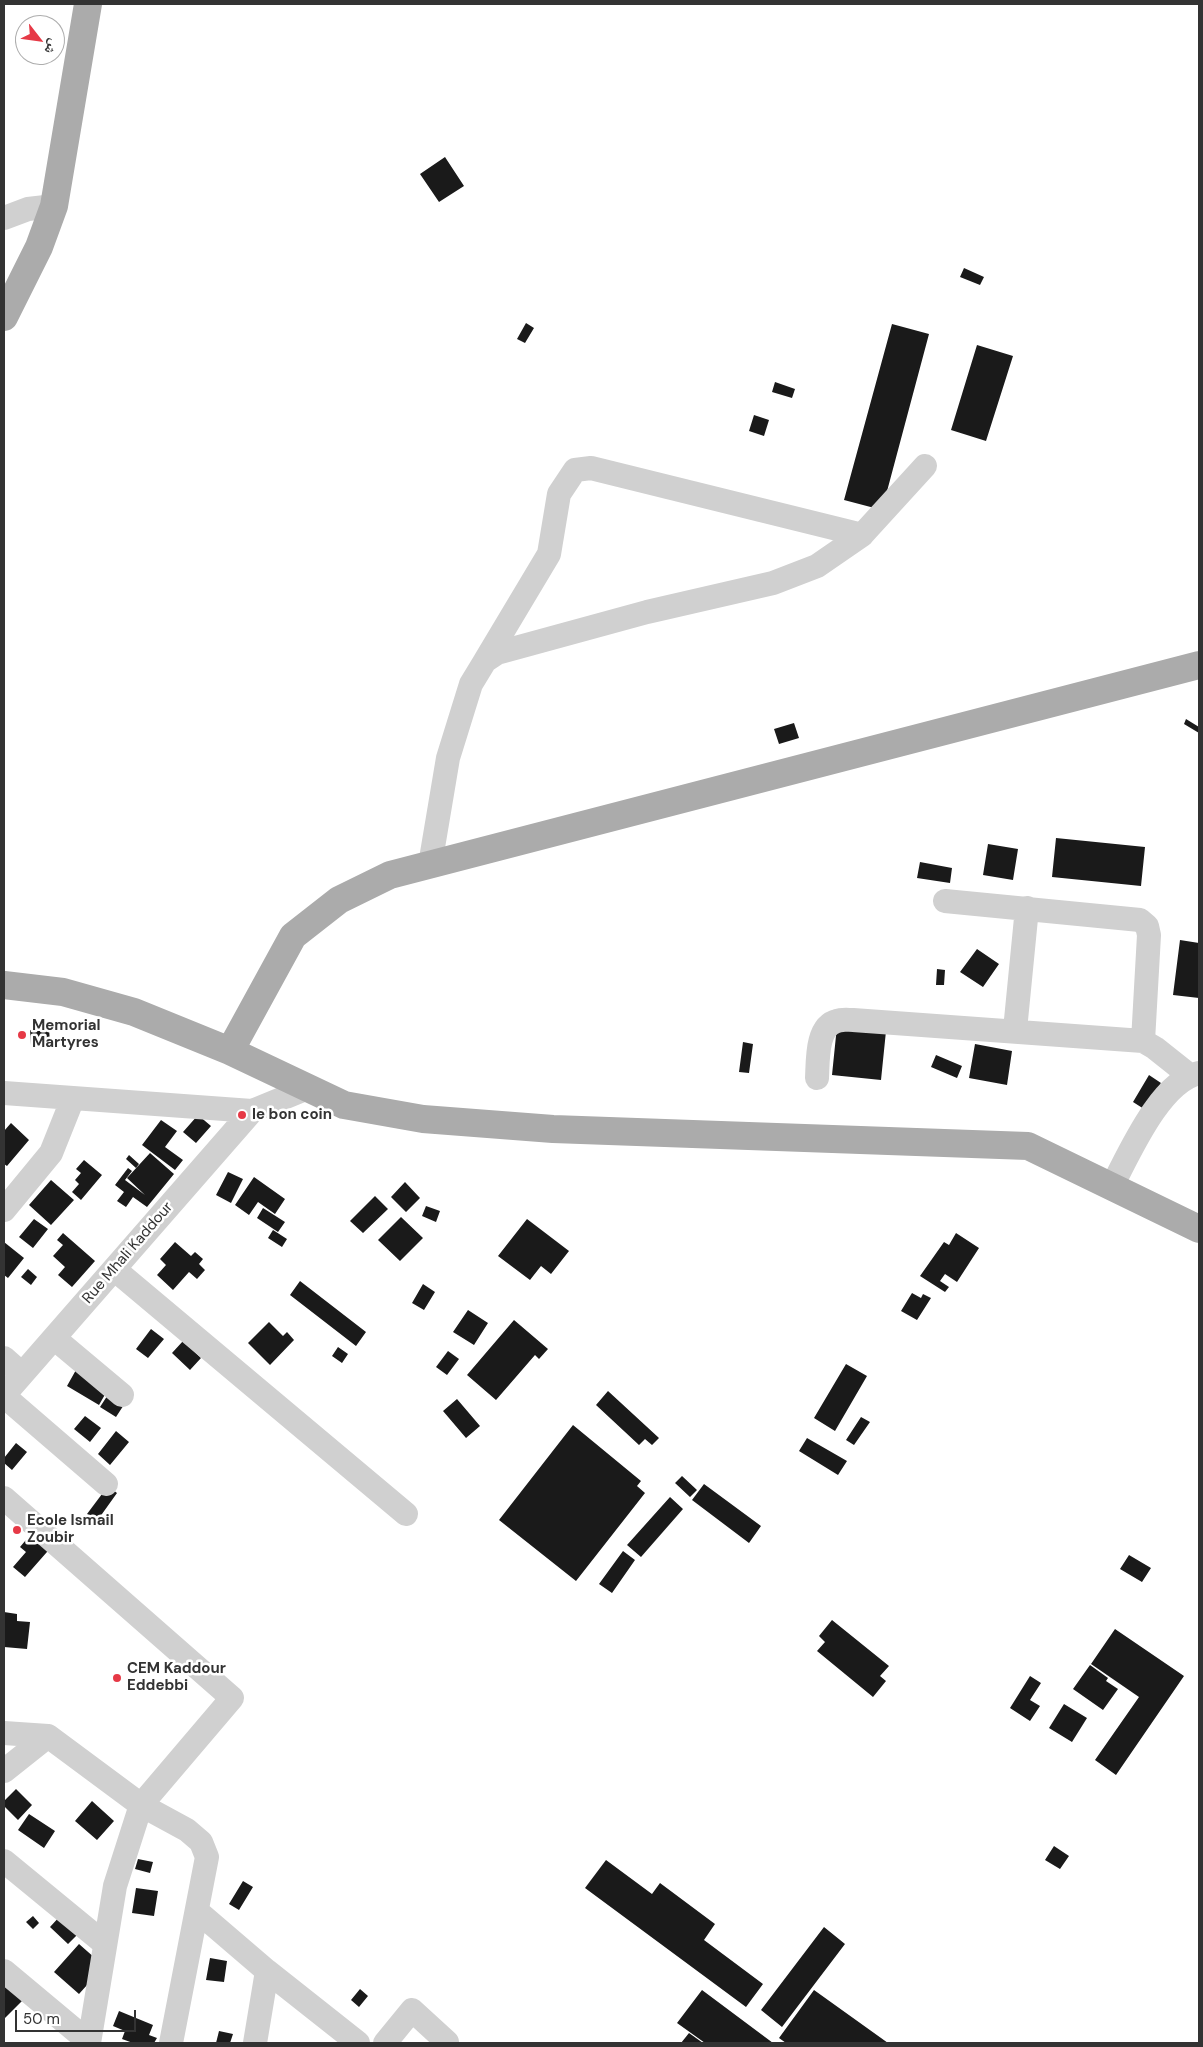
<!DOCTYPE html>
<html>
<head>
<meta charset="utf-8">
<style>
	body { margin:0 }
	#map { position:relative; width:1203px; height:2047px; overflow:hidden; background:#fff; font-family:"DM Sans","Noto Naskh Arabic",sans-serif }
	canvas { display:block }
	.frame { position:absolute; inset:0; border:5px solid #333; pointer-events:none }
	.north { position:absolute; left:15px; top:15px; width:50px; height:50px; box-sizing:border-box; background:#fff; border:1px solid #adadad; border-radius:50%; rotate:120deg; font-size:14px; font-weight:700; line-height:20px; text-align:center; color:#333 }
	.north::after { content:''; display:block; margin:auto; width:18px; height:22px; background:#e63946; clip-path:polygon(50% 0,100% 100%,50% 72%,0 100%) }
	.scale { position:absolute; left:15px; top:2010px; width:121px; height:22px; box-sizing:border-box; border:2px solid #333; border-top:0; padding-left:6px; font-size:15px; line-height:18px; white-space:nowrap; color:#333; -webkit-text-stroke:4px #fff; paint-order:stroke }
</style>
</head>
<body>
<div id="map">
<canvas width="1203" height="2047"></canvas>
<div class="frame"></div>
<div class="north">ش</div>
<div class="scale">50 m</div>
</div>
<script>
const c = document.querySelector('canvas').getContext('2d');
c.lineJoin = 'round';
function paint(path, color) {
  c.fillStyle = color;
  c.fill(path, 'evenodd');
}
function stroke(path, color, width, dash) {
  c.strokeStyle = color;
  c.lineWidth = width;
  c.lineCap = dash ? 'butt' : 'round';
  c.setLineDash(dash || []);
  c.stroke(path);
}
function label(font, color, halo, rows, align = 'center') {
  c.font = font + ' "DM Sans",sans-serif';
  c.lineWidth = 5;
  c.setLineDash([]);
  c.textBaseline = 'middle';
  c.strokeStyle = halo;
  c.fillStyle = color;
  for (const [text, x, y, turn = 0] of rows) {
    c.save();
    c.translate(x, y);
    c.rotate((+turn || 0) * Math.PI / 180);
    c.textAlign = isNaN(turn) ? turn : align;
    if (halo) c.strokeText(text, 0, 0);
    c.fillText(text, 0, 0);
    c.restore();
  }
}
const building = new Path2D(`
	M445,157l19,29 -25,16 -19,-28z
	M964,268l20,9 -4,8 -20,-8z
	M526,323l8,5 -9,15 -8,-4z
	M892,324l37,10 -47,176 -38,-10z
	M977,345l36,11 -27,85 -35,-11z
	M775,382l20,7 -3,9 -20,-6z
	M754,415l15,5 -5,16 -15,-5z
	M1186,719l13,8v6l-15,-9z
	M794,723l5,15 -20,6 -5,-15z
	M1056,838l89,9 -4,39 -89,-9z
	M988,844l30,5 -5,31 -30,-5z
	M920,862l32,6 -2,15 -33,-5z
	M1180,940l19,3v55l-26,-3z
	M977,949l22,15 -16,23 -23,-15z
	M937,969l8,1 -1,15h-8z
	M837,1026l49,5 -5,49 -49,-5z
	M49,1028l1,16 -19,1 -1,-15z
	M743,1042l10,2 -4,29 -10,-1z
	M975,1044l37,7 -5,34 -38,-7z
	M936,1055l26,11 -5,12 -26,-11z
	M1149,1075l12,8 -17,26 -11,-7z
	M198,1115l13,11 -15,17 -13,-11z
	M161,1120l16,11 -12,16 18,13 -8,10 -33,-25z
	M11,1123l18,17 -22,26 -3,-2v-33z
	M150,1153l24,21 -27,33 -14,-10 -7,10 -9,-6 7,-9 -9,-7 13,-17 4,3 -7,9 20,15 -18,-17z
	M129,1155l10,9 -3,4 -10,-9z
	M84,1160l18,15 -21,25 -9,-8 7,-8 -4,-4 6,-7 -5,-4z
	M228,1172l15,7 -12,24 -15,-8z
	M254,1177l31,22 -10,15 -17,-12 -9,13 -14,-10z
	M51,1180l23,20 -23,25 -22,-20z
	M405,1182l15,16 -14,14 -15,-15z
	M375,1196l13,13 -25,24 -13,-12z
	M426,1206l14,5 -4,11 -14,-6z
	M263,1208l22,14 -7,10 -21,-14z
	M401,1217l22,21 -23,23 -22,-21z
	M34,1219l14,10 -15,19 -14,-11z
	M527,1219l42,32 -18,23 -10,-8 -11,14 -32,-24z
	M273,1230l14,9 -5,8 -14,-9z
	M63,1233l32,28 -23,26 -14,-12 7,-8 -12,-11 10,-11 -6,-5z
	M956,1233l23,15 -22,34 -12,-8 -5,7 9,6 -4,5 -25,-16 24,-34 5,3z
	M4,1242l20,16 -16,20 -4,-3z
	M175,1242l16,14 4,-4 8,7 -4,5 6,6 -8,9 -8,-7 -16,18 -16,-15 9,-10 -6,-6z
	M28,1269l9,8 -6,8 -10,-8z
	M300,1281l66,51 -10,14 -66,-51z
	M423,1284l12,8 -11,18 -12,-7z
	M912,1293l9,5 2,-4 8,4 -14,22 -16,-9z
	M468,1310l20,13 -14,22 -21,-13z
	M514,1320l34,29 -9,10 -4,-4 -39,45 -29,-25z
	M269,1322l14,14 4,-4 7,8 -24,25 -22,-22z
	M151,1329l13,10 -16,19 -12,-9z
	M183,1341l18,17 -11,12 -18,-17z
	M338,1347l10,7 -6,9 -10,-7z
	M448,1351l11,8 -12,16 -11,-8z
	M81,1361l30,23 -12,21 -32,-19z
	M846,1364l21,12 -32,55 -21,-13z
	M113,1387l16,10 -13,20 -16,-10z
	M608,1391l51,47 -7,7 -7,-6 -6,6 -43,-40z
	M457,1399l23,27 -14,12 -23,-27z
	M85,1416l16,12 -11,14 -16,-13z
	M861,1417l9,5 -16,23 -8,-5z
	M573,1425l68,56 -4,5 8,7 -69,88 -77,-61z
	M116,1431l13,11 -19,23 -12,-11z
	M807,1438l40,23 -9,14 -39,-24z
	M16,1443l11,9 -15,18 -8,-7v-5z
	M682,1476l15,14 -7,7 -15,-14z
	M704,1484l57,42 -12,17 -57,-43z
	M108,1486l9,7 -20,28 -10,-7z
	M670,1497l13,12 -42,48 -14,-12z
	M36,1528l18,16 -29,33 -12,-10 13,-15 -6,-5z
	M623,1551l12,9 -23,33 -13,-9z
	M1129,1555l22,13 -9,14 -22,-13z
	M4,1612l13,2v7l13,1 -3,27 -23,-2z
	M832,1620l57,46 -9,10 6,5 -13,16 -56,-46 8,-9 -6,-6z
	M1115,1629l69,47 -68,99 -21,-15 44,-63 -48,-33z
	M1090,1665l18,13 -2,3 12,8 -15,21 -30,-21z
	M1030,1676l11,7 -11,17 10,6 -10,15 -20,-13z
	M1064,1704l23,14 -15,24 -23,-14z
	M16,1789l16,16 -14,15 -14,-14v-5z
	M92,1801l22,20 -17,19 -22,-19z
	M29,1814l26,17 -11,17 -26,-18z
	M1054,1846l15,10 -9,13 -15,-9z
	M138,1859l15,3 -3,11 -15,-4z
	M606,1860l46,34 8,-11 55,41 -11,16 59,44 -17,23 -161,-119z
	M243,1881l10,6 -14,23 -10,-6z
	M136,1888l22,3 -4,25 -22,-3z
	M61,1915l18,18 -11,11 -18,-17z
	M33,1916l6,7 -6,6 -7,-7z
	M824,1927l21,17 -63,83 -21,-17z
	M79,1944l25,22 -25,28 -25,-22z
	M210,1958l17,3 -3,21 -18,-2z
	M7,1984l16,16 -19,19v-32z
	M360,1989l8,7 -9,11 -8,-7z
	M702,1990l71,53h-68l-28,-20z
	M814,1990l74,53h-102l-7,-5z
	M119,2011l34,14 -4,10 8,3 -3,5h-21l-11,-4 3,-8 -12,-5z
	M219,2031l14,3 -3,9h-14z
	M689,2033l14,10h-22z`);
const minor = new Path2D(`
	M4,218l24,-9 26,-3
	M485,661l64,-107 10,-60 16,-24 16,-2 271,67
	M430,865l18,-107 23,-74 14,-23 12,-8 150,-41 126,-29 44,-17 45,-31 63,-69
	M945,901l195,19 7,6 2,9 -6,106
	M1015,1030l12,-122
	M817,1078c1,-17 -1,-52 20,-57 5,-2 11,-1 16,-1l290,21 12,7 34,27
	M4,1093l248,18 56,-23
	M1112,1186c18,-34 48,-104 87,-113
	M4,1210l47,-57 22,-55
	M114,1269l292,245
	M54,1338l68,57
	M4,1358l18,16
	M4,1395l248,-284
	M4,1396l102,88
	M4,1498l228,200 -91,107 -26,81 -26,157
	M4,1733l44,3 93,69 46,25 14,12 6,15 -36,186
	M4,1771l44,-35
	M4,1861l101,83
	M197,1911l70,60 91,72
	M4,1971l85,71
	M255,2043l12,-72
	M385,2043l27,-33 35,32 -1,1`);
const major = new Path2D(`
	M4,317l35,-70 15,-41 34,-202
	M4,985l59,7 71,20 96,39 114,54 79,14 130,10 475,17 171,83
	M230,1051l63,-115 46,-36 51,-25 809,-210`);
const markers = [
	[22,1035,5,"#e63946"],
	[242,1115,5,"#e63946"],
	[17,1530,5,"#e63946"],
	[117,1678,5,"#e63946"]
];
const poiNames = [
	["Memorial",32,1026],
	["Martyres",32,1043],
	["le bon coin",252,1115],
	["Ecole Ismail",27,1521],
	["Zoubir",27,1538],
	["CEM Kaddour",127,1669],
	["Eddebbi",127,1686]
];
const streetNames = [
	["Rue Mhali Kaddour",128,1253,-49]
];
paint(building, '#1a1a1a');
stroke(minor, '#d0d0d0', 24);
stroke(major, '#ababab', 28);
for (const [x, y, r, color] of markers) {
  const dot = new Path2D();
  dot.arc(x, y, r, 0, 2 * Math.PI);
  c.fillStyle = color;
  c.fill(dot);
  stroke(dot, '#fff', 2);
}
label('bold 15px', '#333', '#fff', poiNames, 'left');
label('15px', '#333', '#fff', streetNames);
</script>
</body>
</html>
